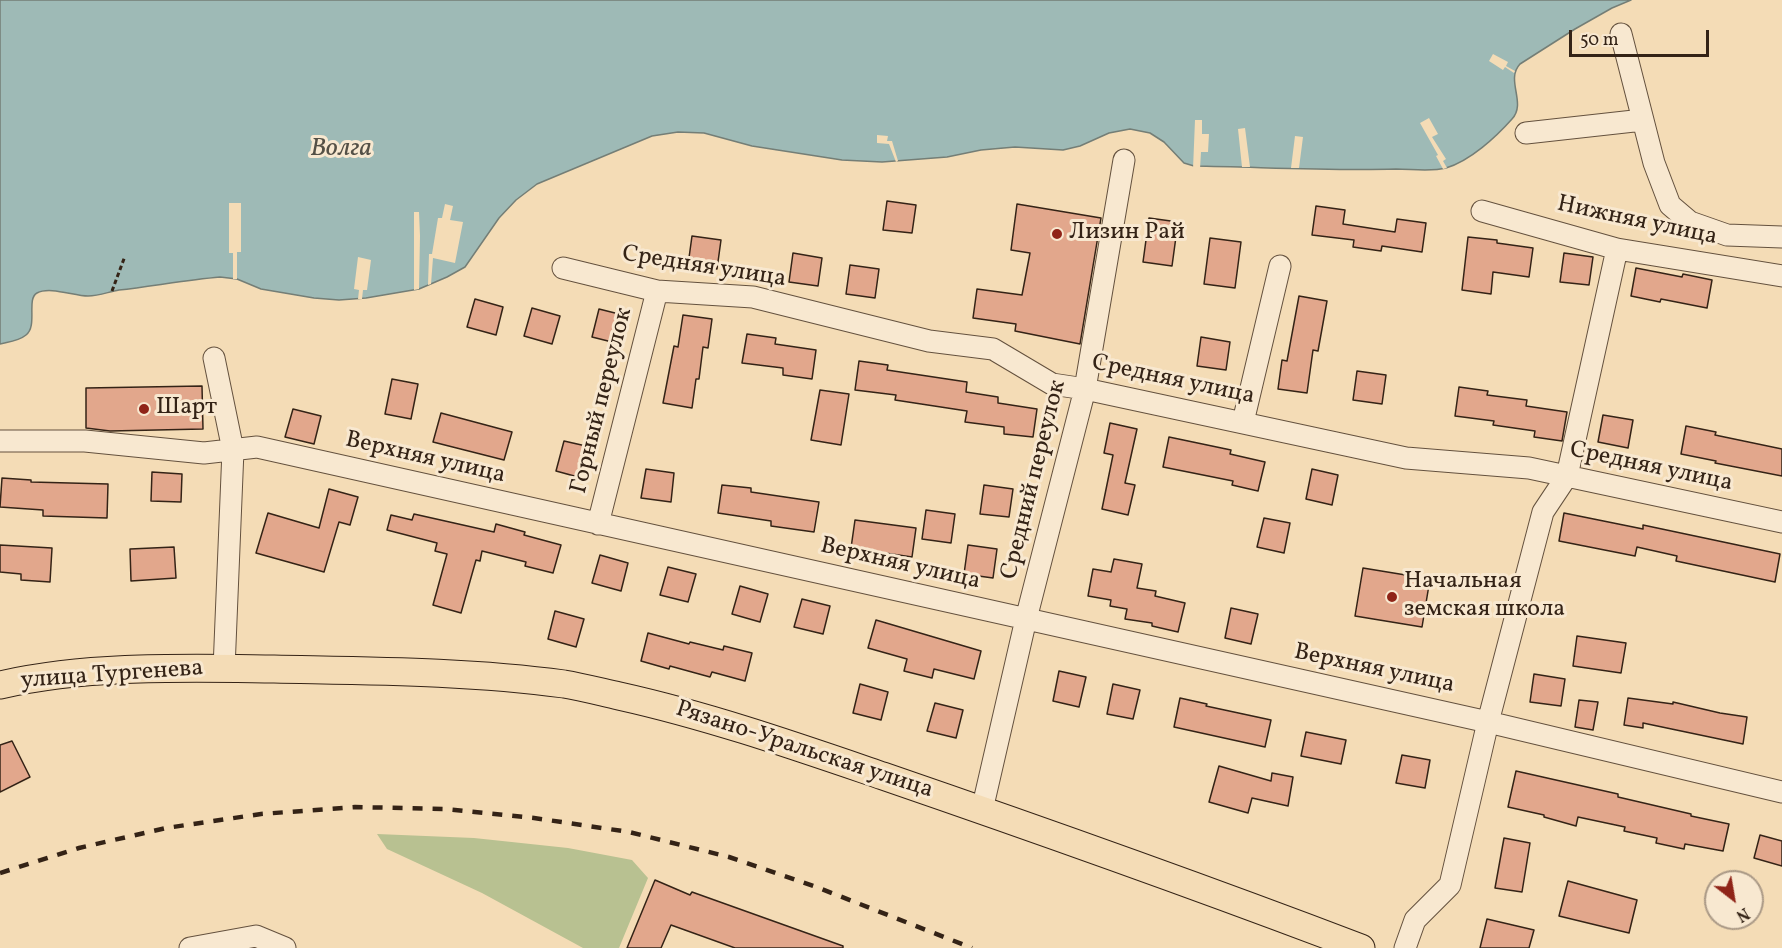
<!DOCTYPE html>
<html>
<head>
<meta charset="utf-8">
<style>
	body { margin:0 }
	#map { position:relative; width:1782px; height:948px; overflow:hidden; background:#f4dcb6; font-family:Vollkorn,serif }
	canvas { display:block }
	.north { position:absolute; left:1704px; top:870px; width:60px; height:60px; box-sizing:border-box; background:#f8e8d0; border:2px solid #aa9986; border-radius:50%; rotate:149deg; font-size:16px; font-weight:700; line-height:24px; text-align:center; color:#342316 }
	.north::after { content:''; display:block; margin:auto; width:21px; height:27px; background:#8f2418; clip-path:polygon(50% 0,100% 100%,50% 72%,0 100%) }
	.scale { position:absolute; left:1569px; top:30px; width:140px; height:27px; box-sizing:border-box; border:3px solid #342316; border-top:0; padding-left:8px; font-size:18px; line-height:21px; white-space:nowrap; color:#342316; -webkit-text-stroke:4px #f8e8d0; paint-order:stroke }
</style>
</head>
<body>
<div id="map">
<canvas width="1782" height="948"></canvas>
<div class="north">N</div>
<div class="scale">50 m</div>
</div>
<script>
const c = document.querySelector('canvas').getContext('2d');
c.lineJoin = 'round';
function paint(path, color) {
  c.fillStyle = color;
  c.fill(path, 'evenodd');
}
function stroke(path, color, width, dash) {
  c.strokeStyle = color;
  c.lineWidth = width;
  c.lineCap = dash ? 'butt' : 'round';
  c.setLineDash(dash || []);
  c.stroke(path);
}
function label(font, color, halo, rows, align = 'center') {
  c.font = font + ' Vollkorn,serif';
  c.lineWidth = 6;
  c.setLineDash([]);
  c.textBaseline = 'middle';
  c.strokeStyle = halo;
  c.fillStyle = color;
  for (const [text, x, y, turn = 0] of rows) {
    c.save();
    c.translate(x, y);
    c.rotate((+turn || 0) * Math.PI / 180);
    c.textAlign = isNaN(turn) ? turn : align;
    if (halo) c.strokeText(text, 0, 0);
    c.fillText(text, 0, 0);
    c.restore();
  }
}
const green = new Path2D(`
	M377,834l97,4 94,10 64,12 16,18 -29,70h-36l-101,-55 -95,-44z`);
const water = new Path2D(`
	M0,0h1631l-19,8 -37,21 -55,35c-15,16 7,39 -8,55 -16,18 -42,42 -66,49 -15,4 -34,1 -50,1 -67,2 -135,-2 -202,-3l-10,-3 -20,-21 -14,-9 -20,-4 -21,4 -29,13 -17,4 -48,-3 -34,3 -34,7 -65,5 -40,-2 -90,-14 -48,-13 -26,-1 -26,4 -115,48 -21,16 -17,18 -34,49 -18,10 -28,12 -53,9 -27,2 -25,-2 -53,-9 -24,-10 -17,-2c-33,3 -67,9 -101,13 -11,2 -20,6 -31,6 -14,0 -38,-10 -51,-3 -11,6 1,33 -11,42 -7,6 -18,7 -26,9z`);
const pier = new Path2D(`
	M1493,54l15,8 -2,4 9,5 -1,2 -9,-6 -2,3 -14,-9z
	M1429,118l9,16 -6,3 14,22 -3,2 4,7 -4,1 -7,-13 2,-1 -18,-32z
	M1195,120h7v14h7l-1,18h-7l-1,17h-7z
	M1245,128l5,39h-8l-4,-38z
	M877,135l11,1 -1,5h5l6,20 -2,1 -7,-18 -12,-1z
	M1295,136l8,1 -4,31h-8z
	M229,203h12v49h-4v27h-4v-26h-4z
	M445,204l8,2 -3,14 13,2 -8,41 -22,-5 -2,26 -3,1 1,-31h3l6,-36h4z
	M414,212h5l1,24 -1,53 -5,1z
	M358,257l13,3 -4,30h-4l-1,9h-4l1,-9 -5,-1z`);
const building = new Path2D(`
	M887,201l29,4 -4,28 -29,-3z
	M1017,204l84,14 -21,126 -65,-13 1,-7 -43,-6 4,-29 45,6 8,-42 -19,-3z
	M1316,206l29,4 -2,14 52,8 2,-13 29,4 -4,29 -40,-6 -1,5 -28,-4 1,-7 -42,-5z
	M1149,218l29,4 -6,44 -29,-4z
	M692,236l29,4 -4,29 -29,-4z
	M1468,237l29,3v3l36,5 -4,29 -36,-5 -2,22 -29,-4z
	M1210,238l31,4 -6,46 -31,-4z
	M793,253l29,5 -4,28 -29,-4z
	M1564,253l29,4 -4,28 -29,-3z
	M850,265l29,4 -4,29 -29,-4z
	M1636,268l46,9 1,-3 29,6 -5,28 -46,-9 -1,3 -29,-6z
	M1299,296l28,5 -9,50 -5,-1 -6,43 -29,-4 4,-29 5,1z
	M475,299l28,8 -7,28 -29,-8z
	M532,308l28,8 -8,28 -28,-8z
	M599,309l28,7 -7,28 -28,-7z
	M683,315l29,4 -4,29 -5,-1 -4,32h-3l-4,29 -29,-5 11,-57 4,1z
	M747,334l29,4 -1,6 41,6 -4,29 -29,-4v-7l-41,-5z
	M1201,337l29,5 -4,28 -29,-4z
	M859,361l29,4 -1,5 80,12 -1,10 32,5v6l39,6 -4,28 -29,-3v-7l-39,-5 2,-11 -72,-11 1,-5 -41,-5z
	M1357,371l29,4 -4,29 -29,-4z
	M392,379l26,5 -7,35 -26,-5z
	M202,386l1,43 -93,2 -24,-3v-40z
	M1459,387l29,4 -1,4 40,5 -1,6 41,6 -5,29 -28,-4 1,-6 -42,-6 1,-4 -39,-5z
	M820,390l29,4 -8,51 -30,-5z
	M293,409l28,7 -7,28 -29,-7z
	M441,413l71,19 -8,28 -71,-18z
	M1603,415l30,5 -5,28 -30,-6z
	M1110,423l27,6 -12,54 10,2 -7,30 -26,-6 11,-54 -9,-2z
	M1686,426l30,6 -1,3 67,14v27l-67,-13 1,-2 -35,-7z
	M1169,437l62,13 -1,4 35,8 -7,29 -26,-6 1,-4 -70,-14z
	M564,441l22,5 -8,31 -22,-6z
	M646,469l28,4 -3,29 -30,-4z
	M1312,469l26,6 -6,30 -26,-6z
	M152,472l30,2 -1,28 -30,-1z
	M2,478l29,2v2l77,2 -1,34 -64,-2v-6l-43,-3z
	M722,485l29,3v4l68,10 -5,30 -43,-6v-5l-53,-8z
	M984,485l29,4 -4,28 -29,-3z
	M329,489l29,8 -8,28 -11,-3 -15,50 -68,-19 12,-40 51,15z
	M926,510l29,4 -4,29 -29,-4z
	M1564,513l79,16v-4l137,29 -5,28 -99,-21 1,-5 -40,-9 -2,9 -76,-15z
	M414,514l80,18 2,-8 29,8 -1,3 37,10 -8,28 -28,-7 1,-4 -44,-11 -2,10 -4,-1 -15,53 -28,-8 14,-51 -12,-3 2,-8 -50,-13 4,-15 21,5z
	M1264,518l26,5 -6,30 -27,-6z
	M855,520l61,8 -4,29 -61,-9z
	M0,545l52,3 -2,34 -29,-2v-6l-21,-2z
	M968,545l29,4 -4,29 -29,-4z
	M174,547l2,31 -45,3 -1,-32z
	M600,555l28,8 -7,28 -29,-8z
	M1114,559l28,5 -5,24 19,3 -1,5 30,7 -7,29 -26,-6v-3l-27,-4 2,-10 -17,-3 1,-6 -23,-4 5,-27 18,3z
	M668,567l28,7 -8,28 -28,-7z
	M1363,568l67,11 -8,48 -67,-11z
	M740,586l28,8 -8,28 -28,-8z
	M802,599l28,7 -7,28 -29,-7z
	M1231,608l27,6 -7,30 -26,-6z
	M555,611l29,8 -8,28 -28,-8z
	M876,620l105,31 -7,28 -40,-10 -2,9 -28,-7 3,-12 -39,-11z
	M648,633l41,11 1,-2 33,8 1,-4 28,7 -7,28 -33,-9 -2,5 -40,-11 -1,3 -28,-8z
	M1577,636l49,7 -5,30 -48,-7z
	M1059,671l27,6 -7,30 -26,-6z
	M1534,674l31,5 -4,27 -31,-4z
	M860,684l28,8 -7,28 -28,-7z
	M1113,684l27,6 -7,29 -26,-5z
	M1180,698l27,6 -1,2 65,14 -6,27 -91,-20z
	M1628,698l45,6v-2l47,11 27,4 -4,27 -100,-21v5l-19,-3z
	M1579,700l19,2 -5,28 -18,-3z
	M935,703l28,7 -7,28 -29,-7z
	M1306,732l40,8 -5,24 -40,-8z
	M12,741l18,36 -30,15v-47z
	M1402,755l28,5 -5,28 -29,-5z
	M1219,766l52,15 1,-8 21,4 -5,29 -36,-8 -4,15 -39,-11z
	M1516,771l102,23v3l73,17v2l38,8 -6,27 -38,-7 -1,5 -28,-6 1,-5 -33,-7 1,-4 -47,-10 -2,9 -32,-9v-2l-36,-8z
	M1760,835l22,6v25l-28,-8z
	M1504,838l26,5 -8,49 -27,-4z
	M655,880l35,15 2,-3 151,54v2h-108l-64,-23 -10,23h-34z
	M1568,881l69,19 -8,33 -70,-17z
	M1487,919l47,11 -5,18h-49z`);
const path = new Path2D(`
	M112,291l13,-35`);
const minor = new Path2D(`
	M1621,34l33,129 16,42 20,17 37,13 55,2
	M1526,133l117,-13
	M1482,211l135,38 165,27
	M563,268l94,23 96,6 176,44 64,8 59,35 33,5 321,69 123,10 253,54
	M214,358l19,92 -9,219
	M1243,422l37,-156
	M0,441h85l119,12 53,-6 1231,275 294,70
	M598,524l59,-233
	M982,810l44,-191 59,-230 39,-229
	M190,948l66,-12 29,12
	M1405,948l10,-28 35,-35 38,-163 55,-210 24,-36 50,-227`);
const major = new Path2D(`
	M0,685c89,-20 183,-17 274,-16 97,2 194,2 290,15 18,3 37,8 55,12 90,20 176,50 264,80 160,55 320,112 478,172`);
const rail = new Path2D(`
	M0,873l79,-25 87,-20 95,-14 94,-7 89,2 90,9 95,14 100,25 90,31 153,60`);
const markers = [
	[1057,234,6,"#8f2418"],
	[144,409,6,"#8f2418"],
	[1392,597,6,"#8f2418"]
];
const streetNames = [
	["Нижняя улица",1637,222,12],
	["Средняя улица",704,268,9],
	["Средняя улица",1173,381,12],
	["Горный переулок",603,401,-76],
	["Верхняя улица",425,459,13],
	["Средняя улица",1651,468,12],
	["Средний переулок",1035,480,-76],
	["Верхняя улица",900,565,13],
	["Верхняя улица",1374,670,12],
	["улица Тургенева",112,676,-4],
	["Рязано-Уральская улица",804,751,18]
];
const poiNames = [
	["Лизин Рай",1069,234],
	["Шарт",156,409],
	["Начальная",1404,583],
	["земская школа",1404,611]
];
const waterNames = [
	["Волга",341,150]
];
paint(green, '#b8c191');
paint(water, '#9ebab6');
stroke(water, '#747e76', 1.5);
paint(pier, '#f4dcb6');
paint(building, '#e2a78c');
stroke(building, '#342316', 1.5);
stroke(minor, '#64513e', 23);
stroke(major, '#342316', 29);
stroke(path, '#342316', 3, [4.5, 3]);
stroke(minor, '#f8e8d0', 21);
stroke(major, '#f4dcb6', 27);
stroke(rail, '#342316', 4.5, [10, 10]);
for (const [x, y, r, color] of markers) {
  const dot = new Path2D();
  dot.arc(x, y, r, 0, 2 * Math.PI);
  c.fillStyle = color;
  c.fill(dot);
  stroke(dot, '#f8e8d0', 2);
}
label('24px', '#342316', '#f8e8d0', streetNames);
label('24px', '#342316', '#f8e8d0', poiNames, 'left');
label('italic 26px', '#545046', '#f8e8d0', waterNames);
</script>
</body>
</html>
